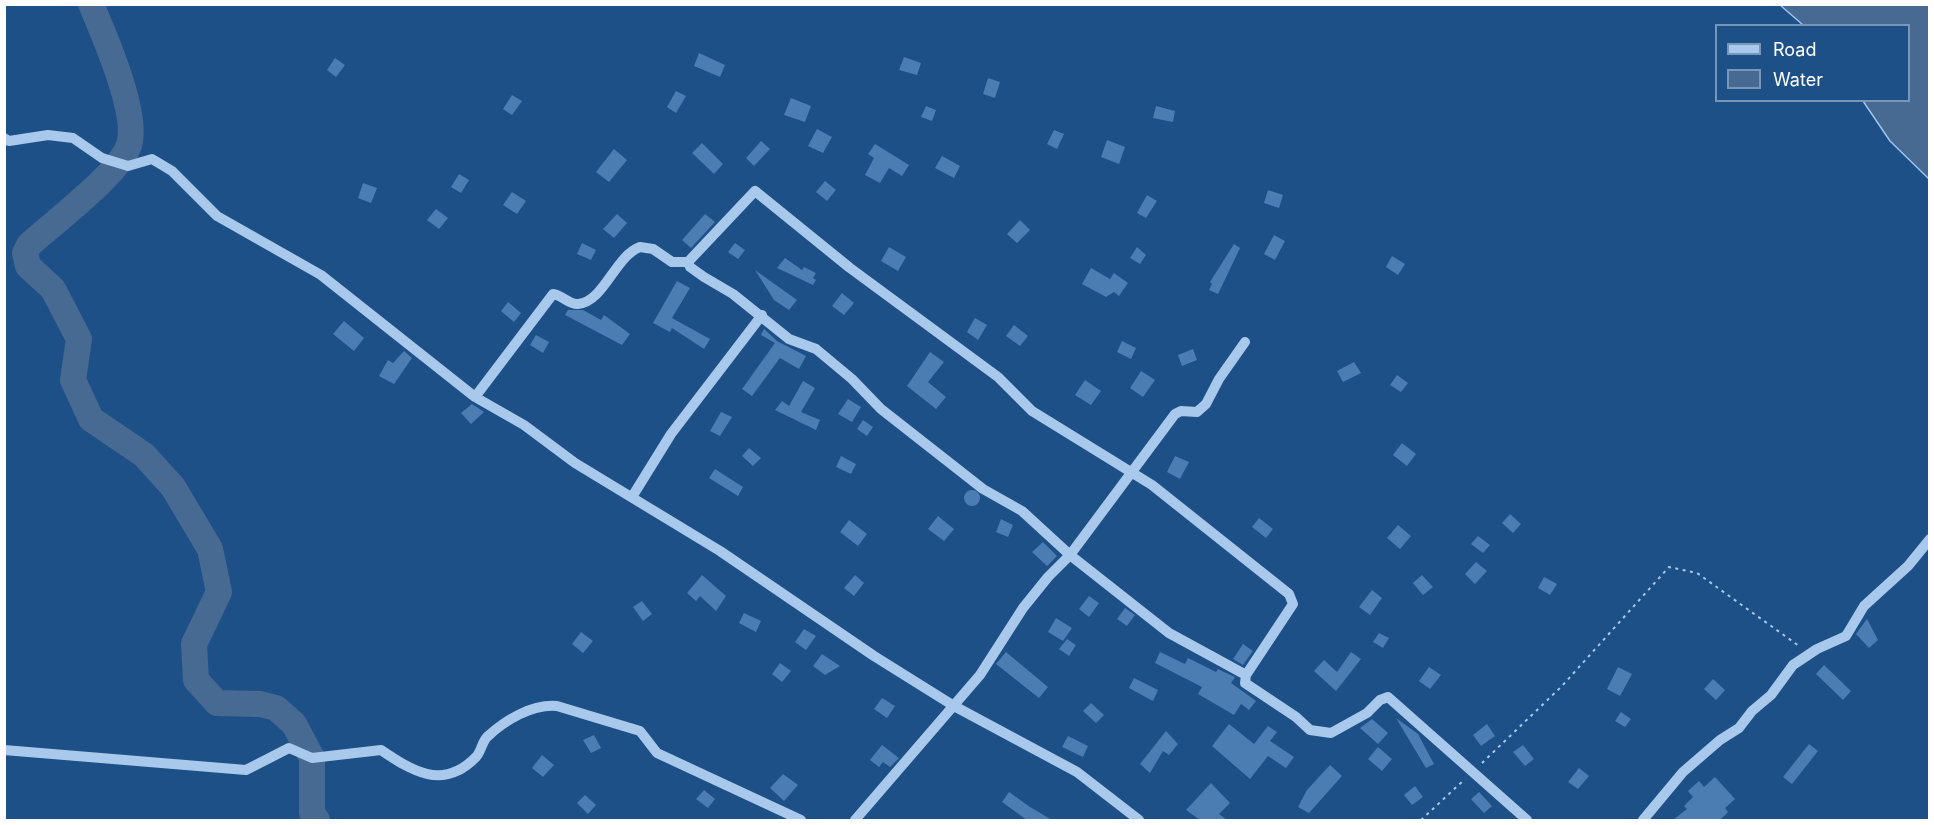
<!DOCTYPE html>
<html>
<head>
<meta charset="utf-8">
<style>
	body { margin:0 }
	#map { position:relative; width:1934px; height:825px; overflow:hidden; background:#1e5088; font-family:Inter,sans-serif }
	canvas { display:block }
	.frame { position:absolute; inset:0; border:6px solid #fff; pointer-events:none }
	.legend { position:absolute; left:1715px; top:24px; width:195px; height:78px; box-sizing:border-box; background:#1e5088; border:2px solid #7896b8; margin:0; padding:8px 10px; list-style:none; font-size:18px; color:#fff }
	.legend li { display:flex; align-items:center; gap:12px; height:30px }
	.legend b { width:30px; border:2px solid #7896b8 }
</style>
</head>
<body>
<div id="map">
<canvas width="1934" height="825"></canvas>
<div class="frame"></div>
<ul class="legend">
<li><b style="height:8px;background:#a8c9eb"></b>Road</li>
<li><b style="height:16px;background:#476a93"></b>Water</li>
</ul>
</div>
<script>
const c = document.querySelector('canvas').getContext('2d');
c.lineJoin = 'round';
function paint(path, color) {
  c.fillStyle = color;
  c.fill(path, 'evenodd');
}
function stroke(path, color, width, dash) {
  c.strokeStyle = color;
  c.lineWidth = width;
  c.lineCap = dash ? 'butt' : 'round';
  c.setLineDash(dash || []);
  c.stroke(path);
}
const water = new Path2D(`
	M1780,5h149v174l-39,-38 -27,-40 45,-1v-74l-105,-1z`);
const river = new Path2D(`
	M91,4c13,31 48,110 38,141 -9,28 -76,78 -100,100l-4,8 3,13 25,23 26,50 -6,41 18,39 53,36 29,32 37,62 9,43 -25,52 2,36 21,23 43,1 16,4 18,16 18,34v55l5,7`);
const building = new Path2D(`
	M699,53l26,12 -5,12 -26,-11z
	M904,57l17,6 -4,12 -18,-5z
	M335,58l10,7 -9,12 -9,-7z
	M988,78l12,4 -5,16 -12,-4z
	M676,91l10,5 -10,17 -9,-6z
	M512,95l10,6 -10,14 -9,-6z
	M791,98l20,8 -6,16 -21,-7z
	M926,106l10,4 -4,11 -11,-4z
	M1156,106l19,5 -2,11 -20,-4z
	M817,129l15,8 -9,16 -15,-7z
	M1054,130l10,4 -7,15 -10,-5z
	M1107,140l18,7 -6,17 -18,-7z
	M761,141l9,8 -16,17 -8,-8z
	M702,143l21,21 -9,10 -22,-21z
	M875,144l34,21 -7,11 -13,-8 -9,15 -15,-8 9,-17 -6,-4z
	M614,149l13,11 -18,22 -13,-10z
	M942,156l18,10 -6,12 -19,-10z
	M459,174l10,6 -8,13 -10,-6z
	M825,181l11,9 -9,11 -11,-9z
	M363,183l14,5 -6,15 -13,-5z
	M1268,190l15,5 -4,13 -15,-5z
	M512,192l14,9 -9,13 -14,-9z
	M1147,195l10,6 -11,17 -9,-5z
	M436,209l12,9 -9,11 -12,-9z
	M617,214l10,9 -13,15 -11,-9z
	M705,214l10,8 -24,26 -9,-8z
	M1020,220l10,10 -13,13 -10,-9z
	M1274,235l11,6 -10,19 -11,-6z
	M582,243l14,7 -5,10 -14,-6z
	M735,243l10,7 -7,9 -10,-7z
	M1234,244l6,4 -22,46 -9,-4 3,-6 -2,-2z
	M889,247l17,10 -8,14 -17,-10z
	M1137,247l9,8 -6,9 -10,-6z
	M1392,256l13,8 -7,11 -12,-8z
	M785,258l17,12 2,-3 12,6 -3,5 3,2 -3,5 -36,-17z
	M1091,268l19,11 4,-6 14,10 -9,13 -5,-4 -8,5 -24,-13z
	M755,270l42,30 -8,10 -15,-10z
	M677,281l13,7 -18,30 38,21 -6,10 -32,-21 -2,4 -17,-9z
	M842,293l12,10 -10,12 -12,-9z
	M508,302l13,11 -7,9 -13,-11z
	M568,310h15l18,10 3,-5 26,19 -8,11 -57,-30z
	M975,318l12,7 -9,15 -11,-8z
	M344,321l20,17 -10,13 -21,-17z
	M1014,325l14,11 -8,10 -14,-10z
	M764,329l13,12 29,15 -7,13 -19,-11 -28,38 -10,-7 33,-46 -14,-8z
	M536,335l13,7 -6,11 -13,-8z
	M1122,341l14,7 -5,11 -14,-7z
	M1193,349l4,11 -15,6 -4,-11z
	M404,351l8,7 -18,26 -15,-8 9,-16 5,3z
	M930,352l14,10 -16,20 18,15 -10,12 -29,-23z
	M1354,362l7,11 -18,9 -6,-11z
	M1141,371l14,9 -12,17 -13,-9z
	M1397,375l11,8 -7,9 -11,-7z
	M1085,380l16,11 -10,14 -16,-10z
	M803,381l12,7 -14,24 19,8 -4,10 -41,-20 7,-9 7,5z
	M848,399l13,8 -9,15 -14,-8z
	M472,404l12,8 -13,12 -10,-11z
	M721,412l11,5 -12,19 -10,-5z
	M863,420l10,7 -6,9 -10,-7z
	M1402,443l14,11 -9,12 -14,-11z
	M749,448l12,10 -8,8 -11,-10z
	M841,456l15,8 -5,10 -15,-7z
	M1175,456l14,6 -9,17 -13,-7z
	M715,469l28,18 -5,9 -29,-18z
	M964 498a8 8 0 1 1 16 0a8 8 0 1 1-16 0Z
	M1510,514l11,10 -8,9 -11,-10z
	M938,516l16,13 -10,12 -16,-12z
	M1259,518l14,11 -7,9 -14,-11z
	M1001,519l12,6 -5,12 -12,-5z
	M849,520l18,14 -9,12 -18,-14z
	M1398,525l13,11 -11,13 -13,-11z
	M1478,536l12,9 -7,8 -12,-9z
	M1043,542l14,14 -10,10 -15,-14z
	M1476,562l11,9 -12,13 -10,-10z
	M702,575l24,21 -10,15 -16,-15 -4,5 -9,-8z
	M855,575l9,8 -10,13 -10,-8z
	M1422,575l11,12 -10,8 -10,-12z
	M1544,577l13,7 -7,11 -12,-7z
	M1372,590l10,8 -12,17 -11,-8z
	M1089,596l10,7 -10,14 -10,-8z
	M642,601l10,13 -9,7 -10,-14z
	M1125,608l10,7 -8,11 -10,-7z
	M744,613l17,8 -5,11 -17,-9z
	M1056,618l16,10 -9,13 -15,-9z
	M1867,619l11,21 -9,8 -13,-14z
	M804,629l12,7 -10,14 -11,-8z
	M581,632l12,9 -10,12 -11,-9z
	M1379,633l10,5 -6,10 -10,-6z
	M1067,639l9,6 -7,11 -10,-7z
	M1243,644l10,7 -10,14 -10,-6z
	M1006,652l42,35 -9,11 -43,-34z
	M1160,652l25,12 3,-6 28,14 2,-3 6,3 11,5 -4,6 25,18 -7,9 -8,-6 -7,11 -36,-21 4,-7 -47,-24z
	M1351,652l10,7 -25,32 -22,-20 10,-11 13,12z
	M822,654l18,12 -15,9 -12,-9z
	M780,663l11,8 -9,11 -10,-8z
	M1824,665l27,26 -8,9 -27,-26z
	M1429,667l12,8 -11,14 -11,-8z
	M1618,667l14,7 -12,22 -13,-7z
	M1134,678l24,12 -5,11 -24,-13z
	M1713,679l12,11 -9,10 -12,-11z
	M882,698l13,8 -8,12 -13,-9z
	M1091,703l13,12 -8,8 -13,-12z
	M1621,712l10,7 -6,8 -10,-6z
	M1396,718l22,16 16,30 -8,4z
	M1372,719l16,14 -10,11 -18,-16z
	M1229,724l25,20 14,-18 9,6 -7,9 24,16 -8,11 -18,-12 -18,23 -38,-33z
	M1487,724l8,12 -14,10 -8,-11z
	M1166,731l12,13 -9,11 -6,-4 -13,22 -10,-9z
	M594,735l7,13 -10,5 -8,-13z
	M1068,736l20,10 -5,11 -21,-10z
	M1809,744l9,7 -26,33 -9,-7z
	M882,745l17,13 -9,9 -7,-5 -4,5 -9,-7z
	M1523,745l11,14 -9,7 -12,-14z
	M1378,747l14,12 -10,12 -14,-12z
	M542,755l12,10 -11,12 -11,-9z
	M1330,765l12,11 -33,37 -11,-6 9,-17z
	M1579,768l10,8 -11,13 -10,-7z
	M783,774l15,11 -14,16 -14,-13z
	M1715,777l20,22 -10,9 3,4 -8,8h-47l14,-11 -3,-3 9,-9 -5,-6 11,-10 5,6z
	M1211,783l19,20 -11,11 8,6h-27l-14,-10z
	M1415,786l8,11 -11,8 -8,-10z
	M704,790l11,9 -7,9 -12,-9z
	M1009,792l21,15 22,13h-25l-25,-18z
	M1479,792l13,14 -8,7 -13,-14z
	M585,795l11,10 -8,9 -11,-11z`);
const path = new Path2D(`
	M1482,763l80,-77 107,-119 28,6 102,73
	M1421,820l44,-41`);
const minor = new Path2D(`
	M4,138l5,3 39,-6 25,3 29,20 26,8 24,-7 20,12 45,45 104,59 154,122 49,28 51,38 145,88 154,105 80,50 123,66 62,48
	M688,262l2,5 14,10 29,17 56,45 27,10 36,30 29,30 102,80 39,22 48,44 99,78 77,42
	M475,397l78,-103c9,1 16,11 25,10 26,-2 37,-48 62,-57l13,2 19,13h16l67,-71 95,77 148,109 34,34 120,74 137,109 4,10 -47,71 -1,8 51,34 14,13 21,3 36,-20 13,-13 8,-3 139,123
	M632,497l39,-63 91,-119
	M4,750l242,20 43,-22 23,10 69,-8c31,21 62,41 95,7 5,-5 6,-15 11,-20 18,-17 45,-33 70,-31l83,25 17,22 144,67
	M855,820l125,-145 43,-67 25,-31 22,-22 105,-141 6,-3 16,1 9,-8 13,-25 26,-37
	M1643,820l40,-48 37,-32 19,-12 13,-17 19,-16 22,-30 24,-16 29,-13 18,-30 44,-40 22,-27`);
paint(water, '#476a93');
stroke(water, '#9cc4ed', 1.5);
stroke(river, '#476a93', 26);
paint(building, '#4b7cb2');
stroke(path, '#a8c9eb', 2, [3, 4.5]);
stroke(minor, '#a8c9eb', 10);
</script>
</body>
</html>
